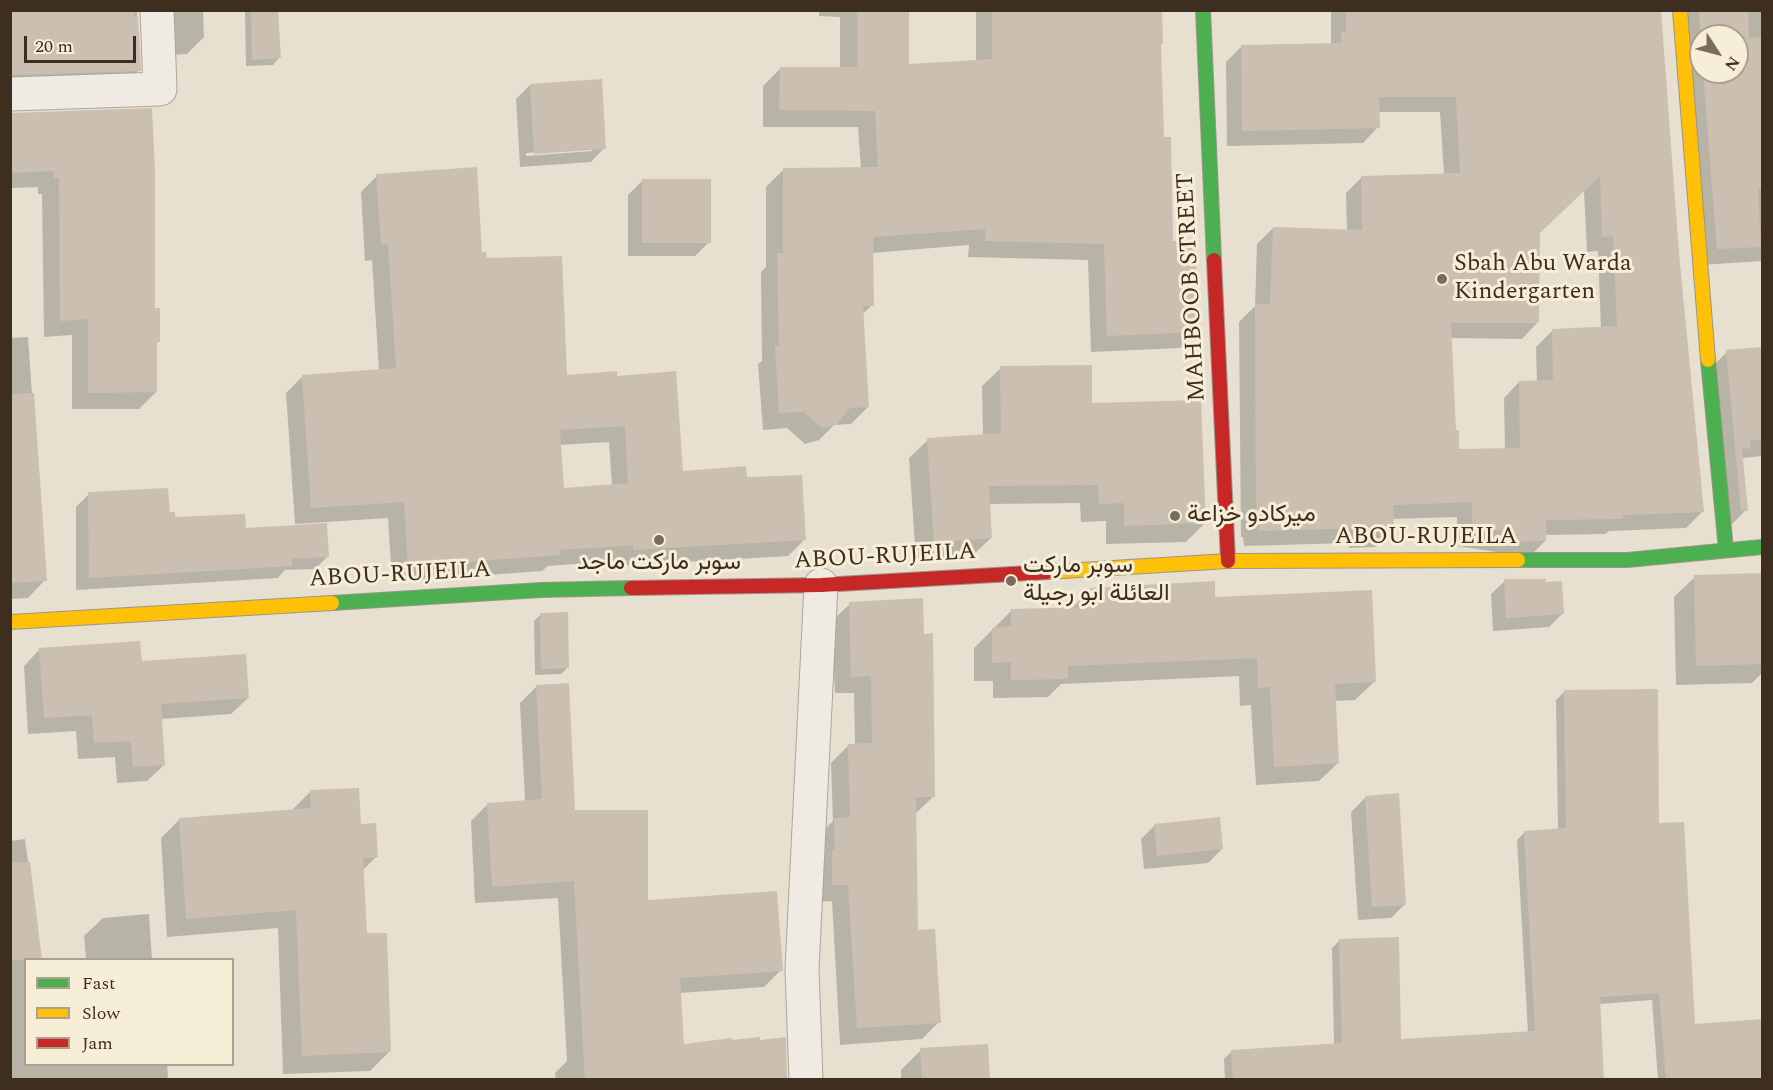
<!DOCTYPE html>
<html>
<head>
<meta charset="utf-8">
<style>
	body { margin:0 }
	#map { position:relative; width:1773px; height:1090px; overflow:hidden; background:#e7e0d1; font-family:Spectral,serif }
	canvas { display:block }
	.frame { position:absolute; inset:0; border:12px solid #3d2e20; pointer-events:none }
	.legend { position:absolute; left:24px; top:958px; width:210px; height:108px; box-sizing:border-box; background:#f7eed8; border:2px solid #ada18e; margin:0; padding:8px 10px; list-style:none; font-size:18px; color:#3d2e20 }
	.legend li { display:flex; align-items:center; gap:12px; height:30px }
	.legend b { width:30px; border:2px solid #ada18e }
	.north { position:absolute; left:1689px; top:24px; width:60px; height:60px; box-sizing:border-box; background:#f7eed8; border:2px solid #ada18e; border-radius:50%; rotate:126deg; font-size:16px; font-weight:700; line-height:24px; text-align:center; color:#3d2e20 }
	.north::after { content:''; display:block; margin:auto; width:21px; height:27px; background:#786c5e; clip-path:polygon(50% 0,100% 100%,50% 72%,0 100%) }
	.scale { position:absolute; left:24px; top:36px; width:112px; height:27px; box-sizing:border-box; border:3px solid #3d2e20; border-top:0; padding-left:8px; font-size:18px; line-height:21px; white-space:nowrap; color:#3d2e20; -webkit-text-stroke:4px #f7eed8; paint-order:stroke }
</style>
</head>
<body>
<div id="map">
<canvas width="1773" height="1090"></canvas>
<div class="frame"></div>
<ul class="legend">
<li><b style="height:8px;background:#4caf50"></b>Fast</li>
<li><b style="height:8px;background:#ffc107"></b>Slow</li>
<li><b style="height:8px;background:#c62828"></b>Jam</li>
</ul>
<div class="north">N</div>
<div class="scale">20 m</div>
</div>
<script>
const c = document.querySelector('canvas').getContext('2d');
c.lineJoin = 'round';
function paint(path, color) {
  c.fillStyle = color;
  c.fill(path, 'evenodd');
}
function stroke(path, color, width, dash) {
  c.strokeStyle = color;
  c.lineWidth = width;
  c.lineCap = dash ? 'butt' : 'round';
  c.setLineDash(dash || []);
  c.stroke(path);
}
function label(font, color, halo, rows, align = 'center') {
  c.font = font + ' Spectral,Vazirmatn,serif';
  c.lineWidth = 6;
  c.setLineDash([]);
  c.textBaseline = 'middle';
  c.strokeStyle = halo;
  c.fillStyle = color;
  for (const [text, x, y, turn = 0] of rows) {
    c.save();
    c.translate(x, y);
    c.rotate((+turn || 0) * Math.PI / 180);
    c.textAlign = isNaN(turn) ? turn : align;
    if (halo) c.strokeText(text, 0, 0);
    c.fillText(text, 0, 0);
    c.restore();
  }
}
const shadow = new Path2D(`
	M10,10h127l2,60 -17,17 -112,4z
	M150,10h53l1,27 -17,17 -26,1z
	M245,10h32l2,48 -6,7 -27,1z
	M819,10h89v56l68,-5v-51h184l-1,35 4,94 8,104 26,88 -17,17 -89,4 -3,-92 -120,-3 1,-12 -98,8 1,52 -10,10 6,92 -17,17 -17,1 -15,15 -14,4 -18,-16 -24,2 -5,-66 4,-3 -1,-89 5,-5v-80l17,-17 78,-1 -3,-42h-95v-41l17,-17h60v-52l-21,-1z
	M1331,10h329l18,243 24,259 -16,16 -77,3 -4,3 -60,1v6l-16,16 -72,-11v-29l-65,2v12l-16,16 -27,1v-5l-105,3 -1,-9h-2l-2,-215 16,-16 2,-62 16,-16 74,3 -1,-38 16,-16 82,-2 -4,-63h-62v15l-15,16 -136,3 -1,-84 16,-16 89,-1zM1584,190l3,62 11,-1 3,78 -49,2 -16,16 1,35h-18l-15,16 1,52h-47l-3,-19 -4,-93 71,1 15,-16 1,-90z
	M1674,10h88v251l-61,4zM1701,36h36v36h-36z
	M530,85l74,63 -13,14 -71,5 -4,-68zM592,148v3l-66,5v-3z
	M150,110l3,200 6,31 -4,3 1,48 -17,17h-67v-74l-28,2 -2,-143h-4v-7l-28,1v-74z
	M377,176l104,78 85,123h49l66,96 64,6 59,61 -16,16 -171,10v-5l-69,5 -6,5 -150,11 -4,-64 -93,6 -9,-131 17,-17 76,-5 -7,-111 -7,1 -4,-69zM609,442l3,44 -49,3 -4,-44z
	M642,181l67,61 -14,14h-67v-61z
	M28,337l17,243 -17,18 -18,1v-261z
	M1762,348v108l-20,2 4,52 -16,16 -19,-158 16,-16z
	M1001,368l89,37 115,118 -19,19 -80,2v-23l-25,1 -1,-19 -92,1 3,34 -19,18 -56,4 -7,-102 19,-18 55,-4 -1,-50z
	M89,494l85,25 70,10 84,27 -13,13 -30,1 -7,8 -202,12v-83z
	M1762,575v98l-10,10 -76,2 -2,-88 21,-20z
	M1505,581l58,32 -14,14 -56,4 -2,-37z
	M1091,589l123,9 160,84 -19,18 -21,1 4,62 -19,18 -63,4 -5,-80 -11,1 -1,-30 -178,8 -13,13 -55,1v-17h-19v-33l37,-37 61,-3z
	M850,604l84,192 -19,18 1,117 23,91 -17,17 -82,6 -8,-144 -17,1 2,-65 16,-16 -2,-58 17,-17 7,-1 -1,-52h-19l-3,-72z
	M541,614l27,53 -7,7 -26,1 -1,-54z
	M40,649l100,14 108,35 -17,16 -70,5 3,46 -17,16 -30,2 -2,-26 -37,2 -2,-28 -48,3 -4,-68z
	M537,686l37,125 72,91 135,68 -17,17 -84,6 2,52 104,35h-230l-1,-7 12,-12 -9,-163 -83,5 -4,-82 17,-17 37,-3 -5,-98z
	M1564,692l94,133 36,201 68,-6v60h-104l-6,-80 -53,4 4,76h-378l-1,-21 8,-8 102,-6 -2,-97 8,-8 60,101 128,-8 -11,-193 8,-8 33,-2 -2,-130z
	M310,792l50,33 16,32 -14,14 4,64 23,117 -19,19 -87,3 -5,-146 -111,9 -6,-99 19,-19 111,-8z
	M1365,798l40,106 -14,14 -33,2 -7,-108z
	M1155,825l67,24 -14,14 -64,6 -3,-30z
	M25,839l16,121h-15v104h141l1,13 -3,3h-155v-239z
	M149,914l3,46h-66l-2,-24 19,-18z
	M921,1050l68,30h-88v-10z`);
const building = new Path2D(`
	M10,10h124v6h4l3,55 -131,4z
	M251,10h27l3,48 -29,2z
	M857,10h52v54l83,-5v-49h170l1,34h-2l3,93h7l2,104 22,-1 3,92 -91,4 -3,-92 -119,-3v-12l-112,8 1,69h-11l6,101 -19,1 -13,16 -15,4 -18,-16 -25,1 -4,-67h4l-2,-93h6v-85l95,-1 -3,-56 -96,-1 1,-43h77z
	M1346,10h315l18,243 25,259 -81,3v4l-77,1v21l-44,1 -1,-12 -29,1v-29l-79,3 1,27h-30v-4l-105,3v-9h-3l-1,-218h15l3,-77 89,3 -1,-54 99,-3 -4,-76h-77l1,31 -138,3 -1,-86 100,-2v-11h5zM1600,176l2,61 11,-1 4,90 -65,3 1,51 -34,1 1,67 -61,1v-19h-3l-5,-107h88l1,-90z
	M1699,10h49l1,28 13,-1v152h-4l3,58 -44,2 -14,-177h34v-36h-36v3z
	M602,79l4,70 -72,5 -4,-70z
	M152,108l3,63v137h5v34h-3v50l-69,1v-74l-28,2 -1,-143h-5v-7l-44,2v-60z
	M477,167l5,85h4l1,6 75,-2 5,119 50,-4v5l59,-5 7,100 63,-5 1,11 55,-2 4,65 -173,10v-5l-73,5v5l-152,11 -4,-64 -93,6 -9,-133 94,-7 -8,-124 -7,1 -5,-71zM625,426l3,57 -64,5 -4,-58z
	M642,179h69v64h-69z
	M1762,347v92l-12,2 1,7 -9,1 6,62h-7l-15,-161z
	M1092,365v38l109,-3 5,123 -82,3v-23l-25,1 -1,-19 -109,1 3,52 -58,4 -7,-104 74,-5 -1,-67z
	M34,393l13,188 -37,2v-189z
	M168,488l2,24h5v5l70,-3 1,14 81,-5 2,34 -37,2v7l-203,12 -1,-86z
	M1762,573v91l-66,2 -2,-91z
	M1504,579h42v3l16,-1 2,33 -58,4z
	M1215,581v16l157,-7 4,92 -41,2 4,79 -65,4 -4,-80 -12,1 -1,-30 -189,8v13l-57,1v-18l-19,1v-35l19,-2v-17l80,-2 -1,-19z
	M923,598l1,36 9,-1 2,164h-19l2,133 17,-1 6,94 -84,5 -9,-143h-16v-34h3l-1,-33 16,-1 -2,-73 24,-1 -1,-67 -20,1 -2,-75z
	M568,612l1,56 -28,1 -1,-56z
	M140,641l2,20 104,-7 3,44 -88,6 4,61 -32,2 -2,-26 -37,2 -2,-28 -48,3 -5,-70z
	M569,683l6,127h73v90l129,-9 6,80 -103,7 4,66 47,-6 1,2 28,-3v3l26,-3 1,43h-202l-11,-199 -82,6 -5,-84 55,-4 -6,-114z
	M1658,689l1,134 25,-1 11,202 67,-5v61h-96l-7,-87 -59,4 4,83h-371l-2,-30 111,-7 -3,-104 60,-2 2,102 134,-8 -11,-200 42,-3 -2,-138z
	M359,788l2,36 15,-1 2,34 -15,1 4,75h20l4,119 -89,4 -6,-146 -110,9 -7,-101 132,-10 -1,-18z
	M1399,793l7,112 -34,2 -7,-111z
	M1220,817l3,32 -66,7 -3,-32z
	M30,862l12,98h-32v-97z
	M988,1044l2,36h-68l-2,-32z`);
const street = new Path2D(`
	M10,94l150,-5 -3,-79
	M806,1080l-4,-111 19,-384`);
const fast = new Path2D(`
	M1203,10l11,250
	M1708,360l18,190
	M1518,560h109l135,-13
	M332,603l209,-13 90,-2`);
const slow = new Path2D(`
	M1680,10l28,350
	M1047,572l181,-11 290,-1
	M10,622l322,-19`);
const jam = new Path2D(`
	M1214,260l14,301
	M631,588l190,-3 226,-13`);
const markers = [
	[1442,279,6,"#786c5e"],
	[1175,516,6,"#786c5e"],
	[659,540,6,"#786c5e"],
	[1011,581,6,"#786c5e"]
];
const poiNames = [
	["Sbah Abu Warda",1454,265],
	["Kindergarten",1454,293],
	["ميركادو خزاعة",1187,516],
	["سوبر ماركت ماجد",659,564,"center"],
	["سوبر ماركت",1023,567],
	["العائلة ابو رجيلة",1023,595]
];
const streetNames = [
	["MAHBOOB STREET",1193,287,-93],
	["ABOU-RUJEILA",1426,538],
	["ABOU-RUJEILA",885,558,-3],
	["ABOU-RUJEILA",400,576,-3]
];
paint(shadow, '#0003');
paint(building, '#cbbfb2');
stroke(street, '#ada599', 35);
stroke(fast, '#9c958a', 16);
stroke(slow, '#9c958a', 16);
stroke(jam, '#9c958a', 16);
stroke(street, '#efebe3', 33);
stroke(fast, '#4caf50', 14);
stroke(slow, '#ffc107', 14);
stroke(jam, '#c62828', 14);
for (const [x, y, r, color] of markers) {
  const dot = new Path2D();
  dot.arc(x, y, r, 0, 2 * Math.PI);
  c.fillStyle = color;
  c.fill(dot);
  stroke(dot, '#f7eed8', 2);
}
label('24px', '#3d2e20', '#f7eed8', poiNames, 'left');
label('24px', '#3d2e20', '#f7eed8', streetNames);
</script>
</body>
</html>
